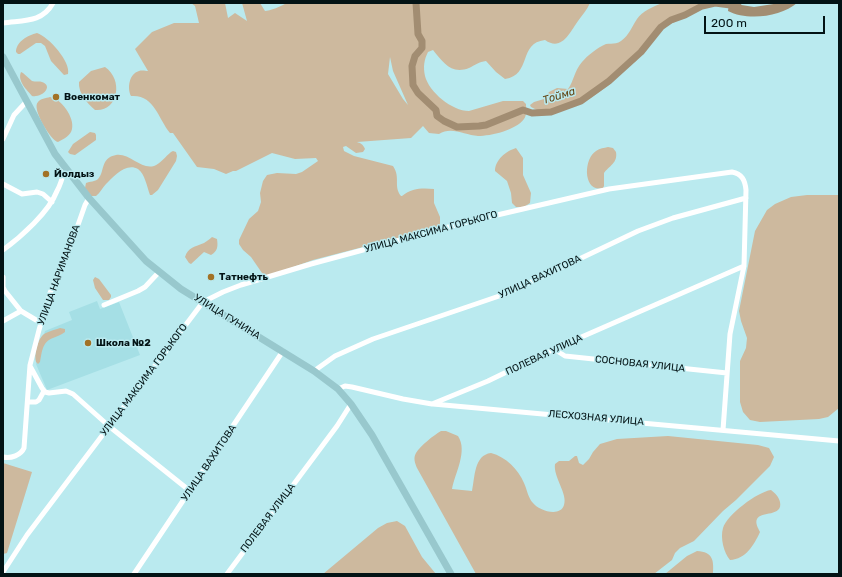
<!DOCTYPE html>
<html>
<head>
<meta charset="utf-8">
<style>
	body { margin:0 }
	#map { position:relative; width:842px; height:577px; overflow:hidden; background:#baeaef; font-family:Rubik,sans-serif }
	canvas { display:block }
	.frame { position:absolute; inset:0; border:4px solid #031315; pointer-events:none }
	.scale { position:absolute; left:704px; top:16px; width:121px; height:18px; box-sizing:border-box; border:2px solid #031315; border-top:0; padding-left:5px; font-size:12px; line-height:14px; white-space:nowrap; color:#031315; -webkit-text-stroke:3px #baeaef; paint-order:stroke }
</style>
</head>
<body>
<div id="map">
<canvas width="842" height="577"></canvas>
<div class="frame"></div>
<div class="scale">200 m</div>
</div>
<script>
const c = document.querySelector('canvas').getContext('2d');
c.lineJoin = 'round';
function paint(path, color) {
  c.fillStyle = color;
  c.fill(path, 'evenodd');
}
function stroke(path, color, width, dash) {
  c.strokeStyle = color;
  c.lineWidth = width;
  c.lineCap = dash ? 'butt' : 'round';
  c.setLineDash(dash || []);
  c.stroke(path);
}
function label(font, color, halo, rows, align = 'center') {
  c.font = font + ' Rubik,sans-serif';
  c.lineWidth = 3;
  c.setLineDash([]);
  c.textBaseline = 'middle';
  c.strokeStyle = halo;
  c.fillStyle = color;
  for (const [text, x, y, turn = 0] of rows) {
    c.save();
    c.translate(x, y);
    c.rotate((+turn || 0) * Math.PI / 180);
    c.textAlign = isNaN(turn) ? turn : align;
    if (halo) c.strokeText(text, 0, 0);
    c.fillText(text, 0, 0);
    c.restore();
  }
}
const built = new Path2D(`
	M97,301l3,8 19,-7 21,53 -93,35 -11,-26 9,-33 27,-11 -3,-8z`);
const green = new Path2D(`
	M191,3h34l3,15 7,-5 12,8 -5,-18h18l5,8c4,0 18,-5 21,-8h304c-3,7 -8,12 -12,18 -8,11 -16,31 -33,19 -27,3 -13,35 -40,39l-9,-7 -10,-11c-7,1 -11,4 -17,7 -18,7 -26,-6 -36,-18l-5,2c-4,8 -5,15 -3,24 4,16 27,35 44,35l34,-10h20l3,3c0,5 1,11 -2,15 -8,11 -33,17 -46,17 -13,-1 -27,-10 -39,-2l-10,-1 -6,-7 -12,12 -54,4c3,1 6,2 8,7l-2,3 -7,1 -10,-7 -3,1 1,4 10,5 39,10c8,12 0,20 8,30h1c10,-8 20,-8 32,-7v14l6,14v10l-127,33 -45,16 -6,-3 -11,-16 -8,-7 -4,-6v-4l10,-21 9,-8 3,-9 -1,-9 3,-12 4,-6 10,-2 19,1 6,-2 16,-11 -2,-3 -21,1 -23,-6 -36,18h-3l-7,3 -12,-5 -17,-2 -24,-34h-3c-12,-15 -16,-39 -39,-37 -4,-8 -2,-22 8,-25 3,-1 7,0 9,0l-13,-22 17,-17 22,-9h25l-4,-17zM390,57l3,14 15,34 -5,-6 -15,-25z
	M662,3h53l-13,2 -27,17 -8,3 -16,15 -15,21 -12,9 -15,15 -17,12 -11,6 -17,7h-27l-6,-3 -1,-2 4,-3 10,-3 5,-7 8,-4 11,1c6,-8 6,-18 14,-27 5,-6 16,-15 24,-18 5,-1 10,1 15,-3 9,-7 10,-13 16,-22 5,-8 16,-12 25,-16z
	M37,33c12,4 34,29 31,41l-4,1 -13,-14 -6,-15 -4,-3h-5l-16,11h-2l-2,-2c0,-10 12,-17 21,-19z
	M105,67c19,13 13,45 -10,43 -8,-7 -17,-17 -16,-28l12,-11z
	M21,72l2,1 9,8c3,1 8,0 10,1 12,4 0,16 -10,14 -5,-6 -15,-15 -11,-24z
	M50,97c11,1 25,21 22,32 -1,6 -8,10 -14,13 -7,-1 -27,-34 -20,-40 2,-3 8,-4 12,-5z
	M90,132l5,1 1,2v5l-21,15 -5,-1 -2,-2 5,-8z
	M608,147l5,1 3,4c2,11 -7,14 -12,21v13l-1,2c-20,5 -20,-29 -7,-37 4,-3 8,-3 12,-4z
	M516,148l7,10v17l8,18 -1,10 -6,4h-8l-4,-4 -1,-10 -4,-12 -12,-10c0,-11 11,-20 21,-23z
	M173,151l3,1 1,4 -1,5 -18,29 -6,5h-2c-3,-8 -5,-21 -12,-26 -12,-7 -25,8 -32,15 -4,4 -6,9 -10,12h-5l-6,-8 1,-5c4,-2 9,-1 12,-4 7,-7 2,-21 18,-24 14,-2 25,15 38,11 6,-2 12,-10 17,-14z
	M807,195h32v213l-11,9 -9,2 -59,3 -10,-2 -7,-8 -3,-10v-41l6,-13 1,-10 -6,-17 -2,-10 16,-80 12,-21 8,-6 16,-7z
	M212,237l5,2c1,7 1,12 -6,16l-7,-3 -13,12 -2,-1 -4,-6c3,-10 10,-10 19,-14 3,-2 6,-4 8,-6z
	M95,277l4,2 12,16v2l-2,3h-6l-8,-12 -2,-8z
	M60,328l5,1v3c-4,3 -8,4 -12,6 -11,4 -11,14 -13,24l-2,2 -2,-2c-2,-7 1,-20 6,-26 3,-4 13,-6 18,-8z
	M441,431h5l12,5c10,15 -3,37 -6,53l20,2c3,-14 2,-36 19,-38 15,4 27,16 33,30 3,6 4,15 9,20 5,7 27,15 31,2 4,-11 -11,-28 -9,-41l4,-3h10l6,-5h2l2,7 4,2 6,-6 4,-7 7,-8 17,-5 51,-3 90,9 11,3 5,9 -4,9 -34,34 -13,11 -29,30 -14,7 -5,5 -3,7 -18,14h-178l-59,-106c-2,-5 -4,-10 -1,-15 4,-7 18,-18 25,-22z
	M3,463l29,9 -25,81 -4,1z
	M771,490c4,3 8,7 9,12 3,15 -19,9 -23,17 -2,4 1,9 3,13 -6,13 -14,27 -30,28 -6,-7 -10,-22 -7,-32 4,-13 34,-36 48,-38z
	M397,521l8,5 17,31 14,17h-113l55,-46 9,-5z
	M697,551c16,1 17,9 16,23h-48l22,-18z`);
const water = new Path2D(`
	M729,3l25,4 26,-4h17c-16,14 -50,18 -69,8z`);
const river = new Path2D(`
	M416,3l2,31 4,7v7l-7,8 -3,10 1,19 5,8 18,17 1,6 7,5 13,6 22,-1 7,-1 37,-15 9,3 19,-1 30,-11 28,-20 32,-29 20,-25 10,-7 14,-5 17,-9 13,-3 23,3`);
const minor = new Path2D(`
	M3,23c20,-3 39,0 50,-20
	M3,139l11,-24 13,-14
	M3,184l19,10 15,-2 6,2 9,8
	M3,250c18,-13 46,-38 54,-59 4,-7 6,-15 8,-23
	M3,277v10l2,4 16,20 20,12
	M104,305l34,-14 7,-4 14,-15
	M3,321l18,-10
	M554,349l11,7 162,17
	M30,366l12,22 3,4 4,1 17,-2 7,3 37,33 80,64
	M314,371l21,-15 38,-17 135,-46 130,-62 35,-13 73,-20
	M338,389l7,-3 7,1 51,12 29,5 56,-23 66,-32 190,-83
	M28,402h8l3,-2 5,-9
	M433,404l406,37
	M3,457c8,2 18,-2 21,-9l6,-83 9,-35 11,-37 22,-51 13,-37 4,-7
	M3,572l24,-37 176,-233 20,-10 18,-7 70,-21 156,-42 142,-33 123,-17c10,2 13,8 14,18l-2,76 -14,68 -7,96
	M134,574l149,-223
	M227,574l110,-148 14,-22`);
const secondary = new Path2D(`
	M3,57l52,97 34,44 57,63 35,28 133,82 24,18 13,15 21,31 79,139`);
const markers = [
	[56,97,4,"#a27226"],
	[46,174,4,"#a27226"],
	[211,277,4,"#a27226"],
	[88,343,4,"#a27226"]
];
const poiNames = [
	["Военкомат",64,97],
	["Йолдыз",54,174],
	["Татнефть",219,277],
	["Школа №2",96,343]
];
const streetNames = [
	["УЛИЦА МАКСИМА ГОРЬКОГО",431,232,-15],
	["УЛИЦА НАРИМАНОВА",59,275,-70],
	["УЛИЦА ВАХИТОВА",540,277,-25],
	["УЛИЦА ГУНИНА",227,317,32],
	["ПОЛЕВАЯ УЛИЦА",544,355,-25],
	["СОСНОВАЯ УЛИЦА",640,364,6],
	["УЛИЦА МАКСИМА ГОРЬКОГО",144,380,-53],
	["ЛЕСХОЗНАЯ УЛИЦА",596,418,5],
	["УЛИЦА ВАХИТОВА",209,463,-56],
	["ПОЛЕВАЯ УЛИЦА",268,518,-53]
];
const waterNames = [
	["Тойма",559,96,-17]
];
paint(built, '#a5dfe5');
paint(green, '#cdb99e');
paint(water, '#a28d72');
stroke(river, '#a28d72', 7);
stroke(minor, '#fff', 5);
stroke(secondary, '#98c8cd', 7);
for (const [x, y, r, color] of markers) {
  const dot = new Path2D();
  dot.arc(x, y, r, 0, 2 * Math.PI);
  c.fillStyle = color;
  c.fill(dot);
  stroke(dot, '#baeaef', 1.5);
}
label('bold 10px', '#031315', '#baeaef', poiNames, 'left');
label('10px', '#031315', '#baeaef', streetNames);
label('italic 11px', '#614210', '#baeaef', waterNames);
</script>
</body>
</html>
